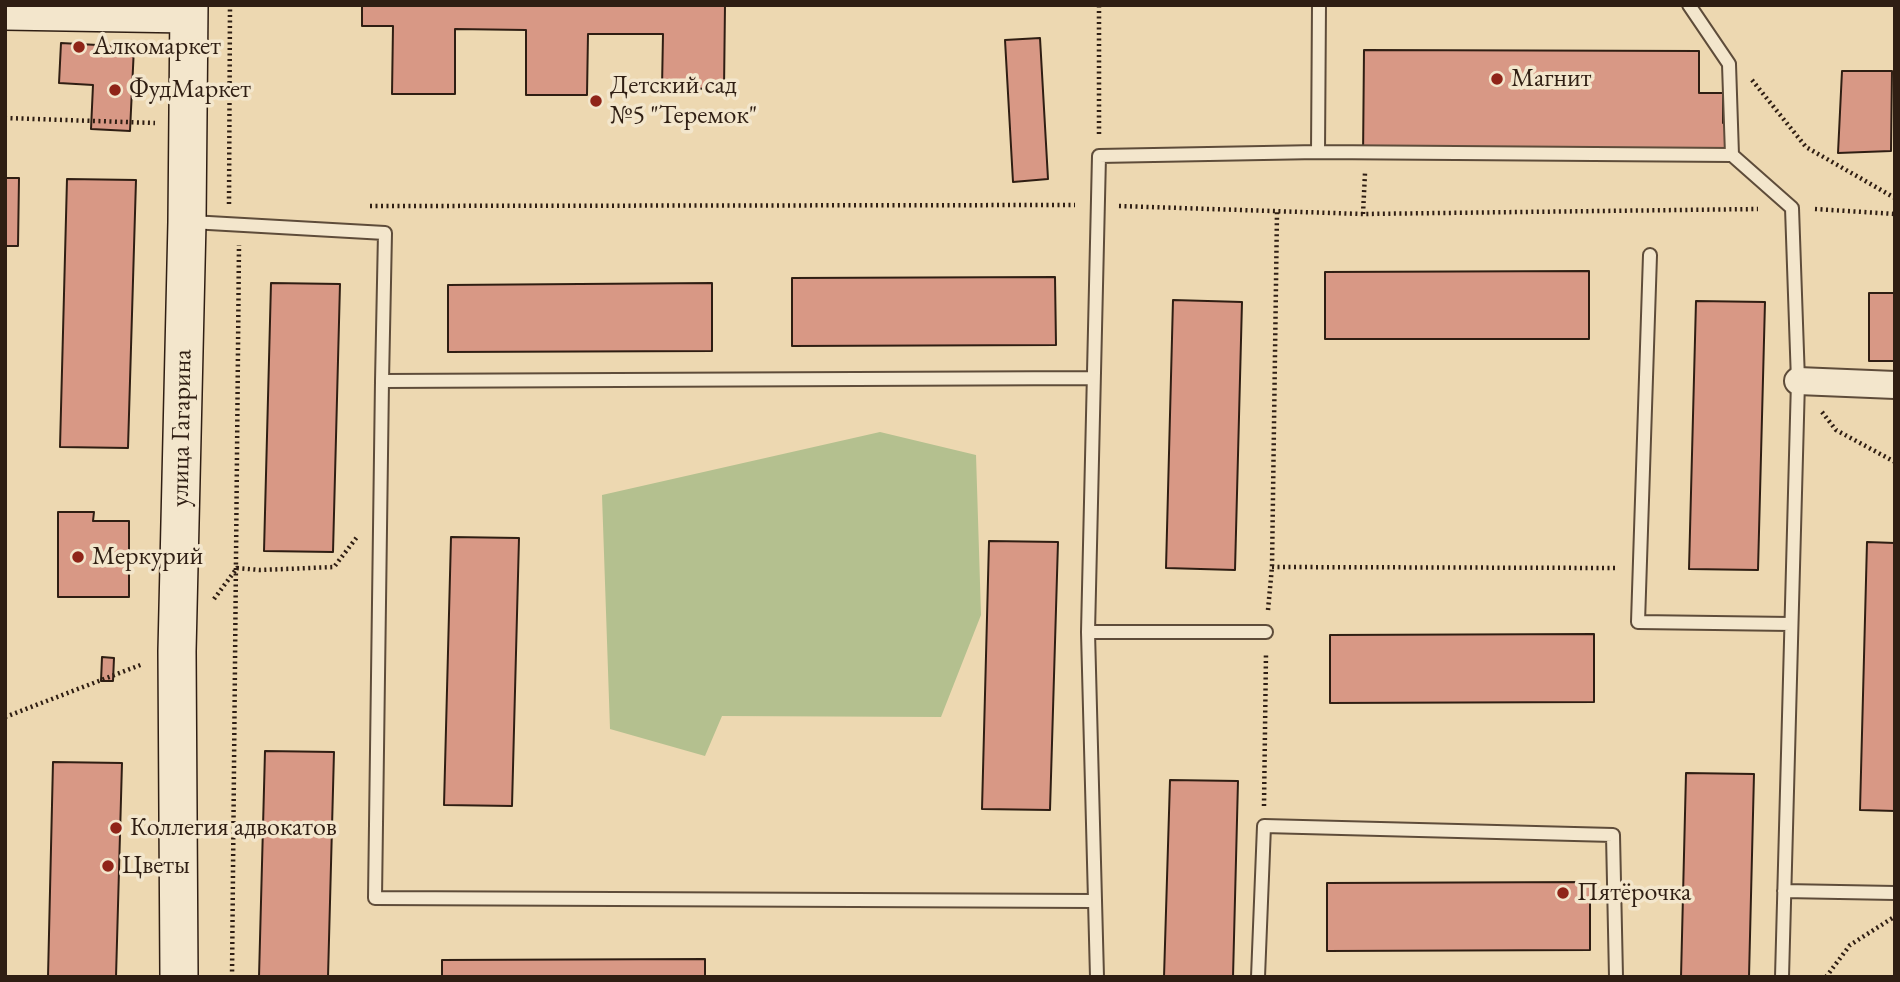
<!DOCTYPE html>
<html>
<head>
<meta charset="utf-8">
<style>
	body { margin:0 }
	#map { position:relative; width:1900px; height:982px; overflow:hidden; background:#edd8b1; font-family:"EB Garamond",serif }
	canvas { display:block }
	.frame { position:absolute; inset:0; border:7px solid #2f1e13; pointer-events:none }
</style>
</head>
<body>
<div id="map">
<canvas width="1900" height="982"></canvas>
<div class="frame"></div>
</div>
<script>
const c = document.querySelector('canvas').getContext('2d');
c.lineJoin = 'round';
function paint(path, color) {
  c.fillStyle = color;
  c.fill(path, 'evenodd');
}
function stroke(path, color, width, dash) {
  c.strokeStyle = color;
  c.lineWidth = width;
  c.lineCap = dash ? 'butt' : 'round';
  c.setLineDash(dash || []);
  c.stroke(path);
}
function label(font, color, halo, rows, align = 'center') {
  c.font = font + ' "EB Garamond",serif';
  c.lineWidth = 7;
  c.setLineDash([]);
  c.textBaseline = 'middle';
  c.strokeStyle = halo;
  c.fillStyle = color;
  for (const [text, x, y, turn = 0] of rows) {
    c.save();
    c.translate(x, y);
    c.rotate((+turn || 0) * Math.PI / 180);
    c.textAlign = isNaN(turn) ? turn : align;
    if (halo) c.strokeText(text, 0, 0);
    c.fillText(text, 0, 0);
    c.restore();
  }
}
const green = new Path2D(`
	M880,432l96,23 5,160 -40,102 -219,-1 -17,40 -95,-27 -8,-234z`);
const building = new Path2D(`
	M362,5h363l-1,84 -62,-1 1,-54h-75l-1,61h-61v-65l-71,-1v65h-63l1,-68h-31z
	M1040,38l8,141 -35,3 -8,-142z
	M61,43l73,4 -4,84 -39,-2 2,-44 -34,-2z
	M1364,50l335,1v42h24v30h9v36l-369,-1z
	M1842,71h50l-1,80 -53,2z
	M5,178h14l-1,68h-13z
	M67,179l69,1 -8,268 -68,-1z
	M1589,271v68h-264v-67z
	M1055,277l1,68 -264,1v-68z
	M271,283l69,1 -7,268 -69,-1z
	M712,283v68l-264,1v-67z
	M1869,293h26v68h-26z
	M1173,300l69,2 -7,268 -69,-2z
	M1696,301l69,1 -7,268 -69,-1z
	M58,512h36l-1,9h36v76h-71z
	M451,537l68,1 -7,268 -68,-1z
	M989,541l69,1 -8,268 -68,-1z
	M1867,542l28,1v268l-35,-1z
	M1594,634v68l-264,1v-68z
	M102,657l12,1 -1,23h-12z
	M265,751l69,1 -6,225h-69z
	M53,762l69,1 -6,214h-68z
	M1686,773l68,1 -5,203h-68z
	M1170,780l68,1 -5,196h-69z
	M1590,882v68l-263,1v-68z
	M705,959v18h-263v-17z`);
const path = new Path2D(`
	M1752,80l54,67 89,51
	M5,118l150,5
	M1099,134v-129
	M229,204l1,-199
	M370,206l705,-1
	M1119,206l244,8 395,-5
	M1815,209l80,5
	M1363,214l2,-41
	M1822,412l14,18 59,32
	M1272,567l345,1
	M214,599l23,-31 23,2 74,-3 23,-30
	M1268,610l4,-43 5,-355
	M5,717l138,-53
	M1264,806l2,-153
	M232,977l7,-732
	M1826,977l24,-32 44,-28`);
const lane = new Path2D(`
	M1689,5l40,59 3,91
	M1318,152l1,-147
	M191,222l194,11 -3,148
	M1650,255l-12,367 153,2
	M1093,378l-711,3 -7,517 719,3
	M1088,632h178
	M1784,891l111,2
	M1097,977l-9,-345 11,-476 219,-4 414,3 60,53 6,173 -16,596
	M1258,977l6,-151 349,9 3,142`);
const street = new Path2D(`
	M1798,381l97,4`);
const secondary = new Path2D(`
	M5,11l183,3
	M179,977l-2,-326 10,-429 2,-217`);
const markers = [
	[79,47,7,"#8f2418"],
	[1497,79,7,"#8f2418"],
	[115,90,7,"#8f2418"],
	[596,101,7,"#8f2418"],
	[78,557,7,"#8f2418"],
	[116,828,7,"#8f2418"],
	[108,866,7,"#8f2418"],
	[1563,893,7,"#8f2418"]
];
const poiNames = [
	["Алкомаркет",93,47],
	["Магнит",1511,79],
	["Детский сад",610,86],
	["№5 \"Теремок\"",610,116],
	["ФудМаркет",129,90],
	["Меркурий",92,557],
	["Коллегия адвокатов",130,828],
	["Цветы",122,866],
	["Пятёрочка",1577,893]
];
const streetNames = [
	["улица Гагарина",182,428,-89]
];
paint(green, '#b4c08f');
paint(building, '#d89885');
stroke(building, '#2f1e13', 2);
stroke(lane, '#5e4c3a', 16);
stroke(street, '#5e4c3a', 30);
stroke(secondary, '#2f1e13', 40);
stroke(path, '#2f1e13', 4.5, [2, 3.5]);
stroke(lane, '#f3e6cc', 12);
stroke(street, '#f3e6cc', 26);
stroke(secondary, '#f3e6cc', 37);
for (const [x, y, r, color] of markers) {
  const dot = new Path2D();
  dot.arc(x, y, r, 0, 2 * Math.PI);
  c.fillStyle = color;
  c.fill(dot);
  stroke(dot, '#f3e6cc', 2.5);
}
label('26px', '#2f1e13', '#f3e6cc', poiNames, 'left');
label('26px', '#2f1e13', '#f3e6cc', streetNames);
</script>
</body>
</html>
